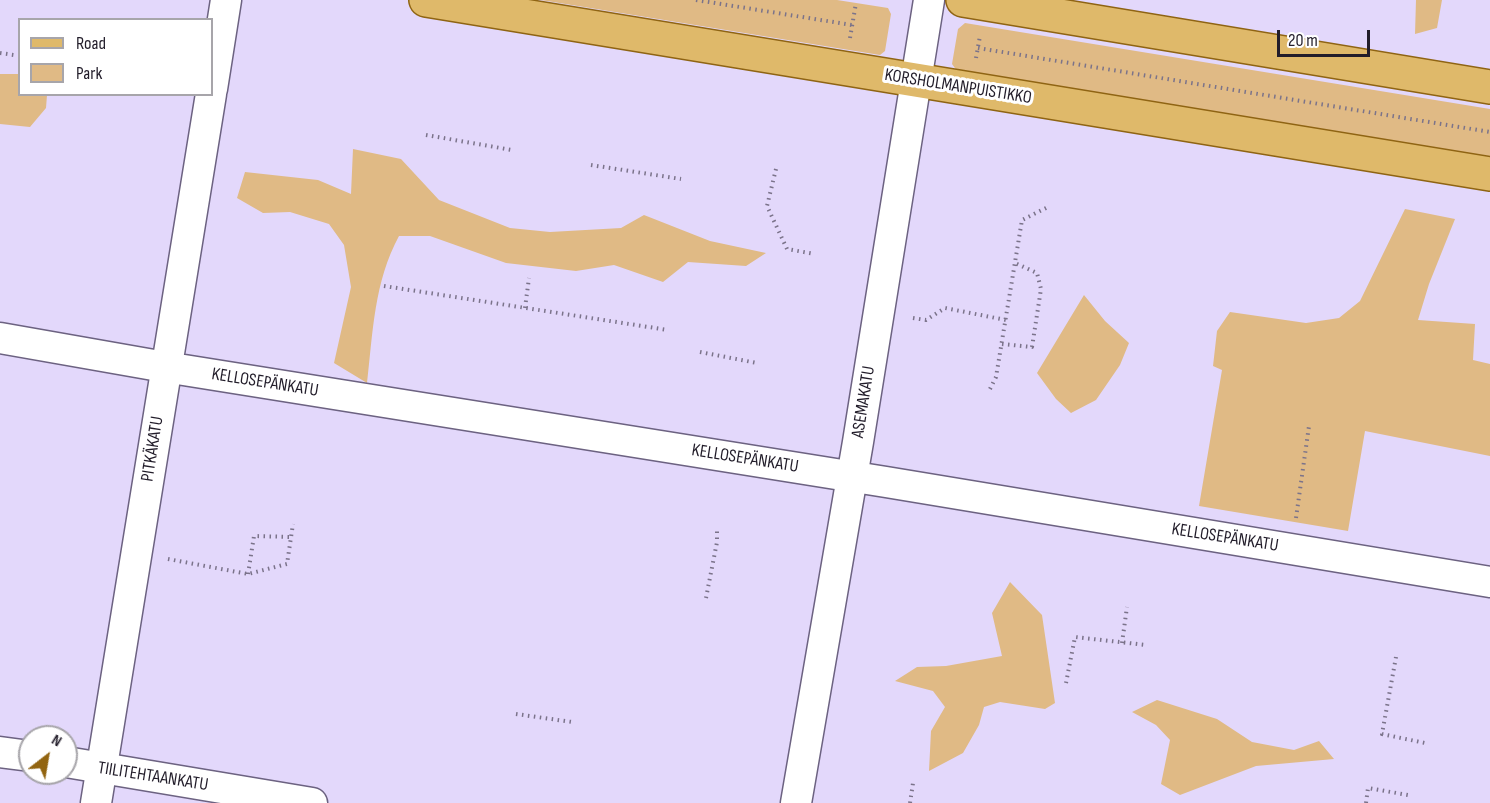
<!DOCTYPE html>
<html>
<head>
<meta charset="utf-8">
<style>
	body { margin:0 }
	#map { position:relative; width:1490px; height:803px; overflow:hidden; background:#e3d8fb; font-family:"Sofia Sans Condensed",sans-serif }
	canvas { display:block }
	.legend { position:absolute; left:18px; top:18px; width:195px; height:78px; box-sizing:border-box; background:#fff; border:2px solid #a7a5aa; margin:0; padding:8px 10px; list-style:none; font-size:18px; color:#221d2a }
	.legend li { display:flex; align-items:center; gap:12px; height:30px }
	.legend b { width:30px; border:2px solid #a7a5aa }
	.north { position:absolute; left:18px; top:725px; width:60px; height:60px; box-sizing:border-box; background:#fff; border:2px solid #a7a5aa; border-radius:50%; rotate:31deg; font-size:16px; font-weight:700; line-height:24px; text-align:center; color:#221d2a }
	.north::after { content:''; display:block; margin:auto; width:21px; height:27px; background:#926410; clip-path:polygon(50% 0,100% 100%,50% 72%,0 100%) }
	.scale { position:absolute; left:1277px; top:30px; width:93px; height:27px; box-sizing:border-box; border:3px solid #221d2a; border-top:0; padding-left:8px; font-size:18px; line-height:21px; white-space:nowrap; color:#221d2a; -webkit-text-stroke:4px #fff; paint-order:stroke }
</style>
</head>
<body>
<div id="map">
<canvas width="1490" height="803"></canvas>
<ul class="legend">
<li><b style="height:8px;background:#dfb96a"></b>Road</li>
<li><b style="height:16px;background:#e0ba85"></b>Park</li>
</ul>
<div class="north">N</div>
<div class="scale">20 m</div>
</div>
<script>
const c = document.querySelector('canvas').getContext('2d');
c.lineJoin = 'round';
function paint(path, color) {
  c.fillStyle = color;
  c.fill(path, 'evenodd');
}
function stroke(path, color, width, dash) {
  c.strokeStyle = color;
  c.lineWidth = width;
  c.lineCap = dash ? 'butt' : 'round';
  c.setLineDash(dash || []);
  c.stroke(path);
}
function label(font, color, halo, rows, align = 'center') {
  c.font = font + ' "Sofia Sans Condensed",sans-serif';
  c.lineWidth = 6;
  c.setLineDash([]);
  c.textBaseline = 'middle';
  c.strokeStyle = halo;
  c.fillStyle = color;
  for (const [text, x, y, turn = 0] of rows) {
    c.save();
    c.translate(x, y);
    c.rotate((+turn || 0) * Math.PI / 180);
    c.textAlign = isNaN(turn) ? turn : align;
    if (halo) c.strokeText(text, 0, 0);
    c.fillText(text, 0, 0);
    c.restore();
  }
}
const green = new Path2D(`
	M541,0h296l51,8 3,6 -6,37 -5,4z
	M1416,0h26l-5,28 -22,6z
	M965,23l525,86v50l-533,-88 -5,-7 6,-35z
	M0,74h19l1,20 27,1 -1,13 -16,19 -30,-3z
	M353,149l48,10 38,41 71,28 40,4 71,-4 23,-13 66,26 56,12 -20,13 -58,-4 -25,20 -49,-17 -38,6 -70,-8 -76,-27h-31c-25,46 -26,96 -32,147l-33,-20 17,-76 -7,-42 -15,-21 -39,-12 -27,1 -26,-15 8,-26 73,8 33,14z
	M1405,209l50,10 -26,65 -11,36 57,4 -2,36 17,4v92l-125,-25 -17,100 -149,-25 23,-136 -9,-4 4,-35 13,-19 76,11 33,-5 21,-17z
	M1084,295l21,26 24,22 -9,22 -24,35 -25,13 -15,-14 -19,-26z
	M1010,582l32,33 13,88 -10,6 -45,-7 -16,5 -5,18 -16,28 -34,18 2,-40 14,-24 -12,-16 -38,-10 22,-14 29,-1 56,-10 -10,-43z
	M1157,700l60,19 35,23 42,8 25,-9 15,18 -78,7 -76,29 -19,-11 9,-44 -14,-15 -24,-13z`);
const path = new Path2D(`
	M696,0l156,25
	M850,38l6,-35
	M978,48l512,84
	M0,53l14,2
	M976,58l4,-22
	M426,135l86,15
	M591,165l90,14
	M776,169l-9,37 20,43 28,5
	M384,286l284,44
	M525,308l4,-30
	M913,318l13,2 19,-12 61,12
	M1002,344l30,3 9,-58 -4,-16 -22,-10
	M700,352l57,11
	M990,389l6,-12 26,-157 28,-14
	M1296,518l13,-92
	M168,559l80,15 39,-10 6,-40
	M248,574l6,-38 37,1
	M706,598l11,-56v-15
	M1122,643l5,-36
	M1396,657l-14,77 43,9
	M1066,683l9,-46 71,8
	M516,714l56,8
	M910,803l3,-20
	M1366,803l2,-15 40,7`);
const minor = new Path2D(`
	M212,89l14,-89
	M0,338l165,29 721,115 604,100
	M0,752l30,4
	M66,762l246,41
	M96,803l115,-709
	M796,803l62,-361 71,-442`);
const major = new Path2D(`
	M426,0l1064,174
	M963,0l527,87`);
const streetNames = [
	["KORSHOLMANPUISTIKKO",958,87,9],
	["KELLOSEPÄNKATU",265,383,9],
	["ASEMAKATU",864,402,-81],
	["PITKÄKATU",153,449,-81],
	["KELLOSEPÄNKATU",745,459,9],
	["KELLOSEPÄNKATU",1225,538,9],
	["TIILITEHTAANKATU",153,777,9]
];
paint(green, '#e0ba85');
stroke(minor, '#6c6281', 33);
stroke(major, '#8f6413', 36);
stroke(path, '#7b738a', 4, [1.5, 4.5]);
stroke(minor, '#fff', 30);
stroke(major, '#dfb96a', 33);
label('18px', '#221d2a', '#fff', streetNames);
</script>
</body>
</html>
